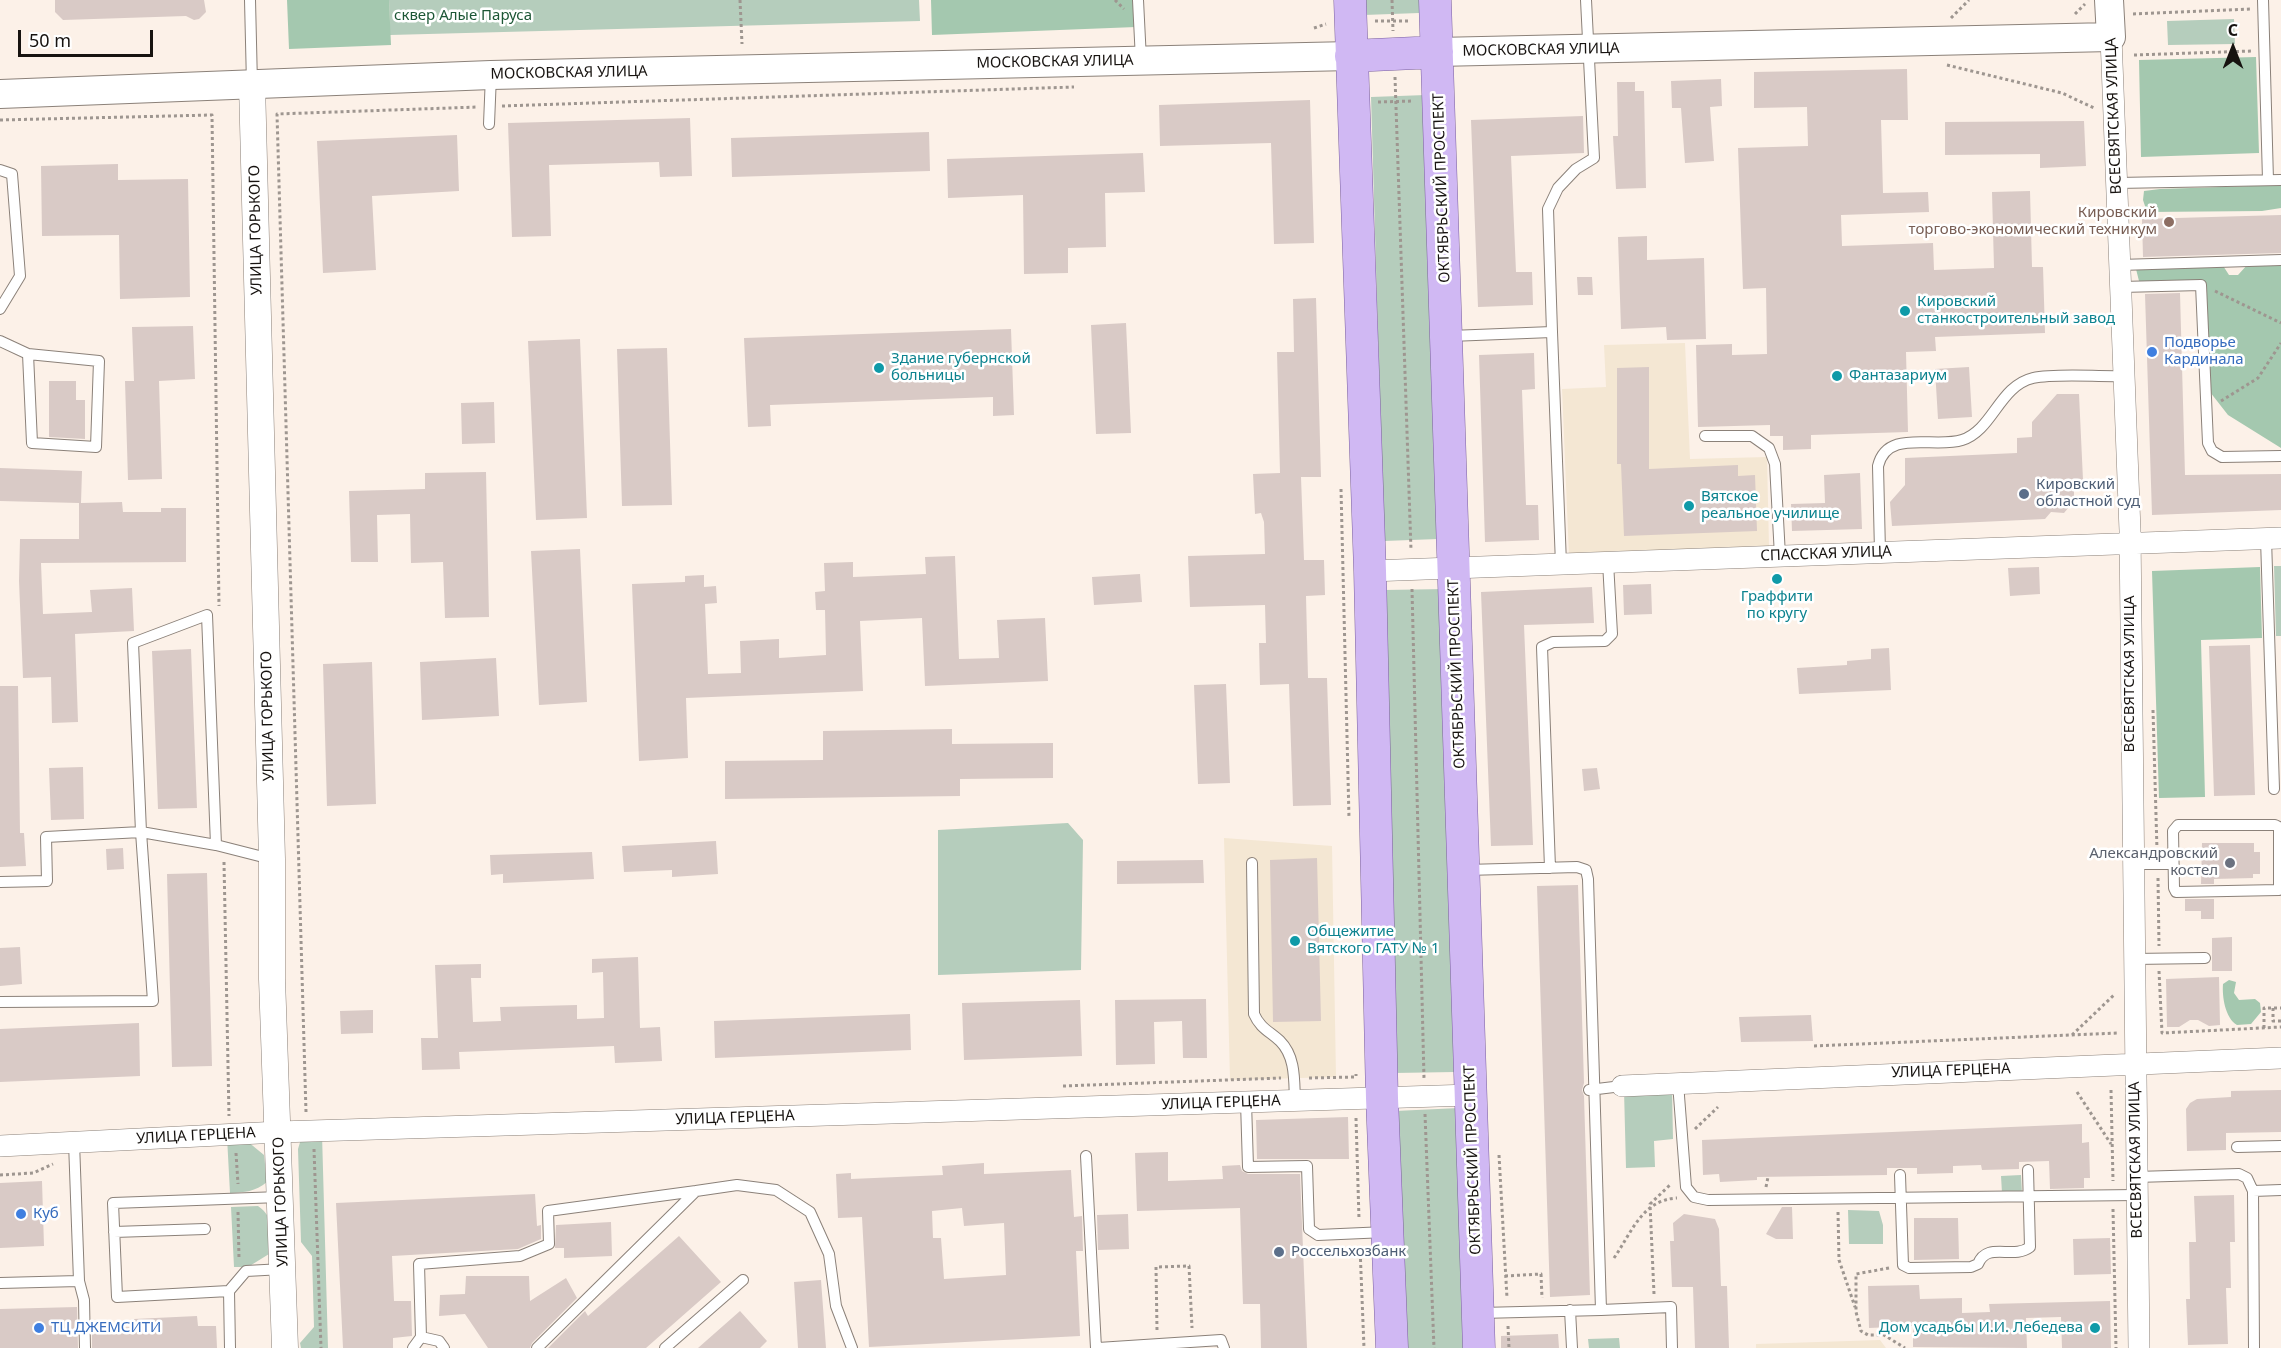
<!DOCTYPE html>
<html>
<head>
<meta charset="utf-8">
<style>
	body { margin:0 }
	#map { position:relative; width:2281px; height:1348px; overflow:hidden; background:#fcf1e8; font-family:"Noto Sans",sans-serif }
	canvas { display:block }
	.north { position:absolute; left:2203px; top:18px; width:60px; height:60px; -webkit-text-stroke:4px #fff; paint-order:stroke; rotate:0deg; font-size:16px; font-weight:700; line-height:24px; text-align:center; color:#171310 }
	.north::after { content:''; display:block; margin:auto; width:21px; height:27px; background:#171310; clip-path:polygon(50% 0,100% 100%,50% 72%,0 100%) }
	.scale { position:absolute; left:18px; top:30px; width:135px; height:27px; box-sizing:border-box; border:3px solid #171310; border-top:0; padding-left:8px; font-size:18px; line-height:21px; white-space:nowrap; color:#171310; -webkit-text-stroke:4px #fff; paint-order:stroke }
</style>
</head>
<body>
<div id="map">
<canvas width="2281" height="1348"></canvas>
<div class="north">С</div>
<div class="scale">50 m</div>
</div>
<script>
const c = document.querySelector('canvas').getContext('2d');
c.lineJoin = 'round';
function paint(path, color) {
  c.fillStyle = color;
  c.fill(path, 'evenodd');
}
function stroke(path, color, width, dash) {
  c.strokeStyle = color;
  c.lineWidth = width;
  c.lineCap = dash ? 'butt' : 'round';
  c.setLineDash(dash || []);
  c.stroke(path);
}
function label(font, color, halo, rows, align = 'center') {
  c.font = font + ' "Noto Sans",sans-serif';
  c.lineWidth = 5;
  c.setLineDash([]);
  c.textBaseline = 'middle';
  c.strokeStyle = halo;
  c.fillStyle = color;
  for (const [text, x, y, turn = 0] of rows) {
    c.save();
    c.translate(x, y);
    c.rotate((+turn || 0) * Math.PI / 180);
    c.textAlign = isNaN(turn) ? turn : align;
    if (halo) c.strokeText(text, 0, 0);
    c.fillText(text, 0, 0);
    c.restore();
  }
}
const education = new Path2D(`
	M1685,343l5,116 77,-2 2,90 -200,9 -7,-167 44,-2 -2,-42z
	M1224,838l108,8 4,231 -106,3z
	M1880,1340l6,8h-130v-4z`);
const green = new Path2D(`
	M389,0h530l1,21 -530,14z
	M1364,0h55v13l-55,2z
	M2234,19l1,25 -67,1 -1,-24z
	M1426,95l12,444 -54,2 -13,-444z
	M2274,566h7v70h-5z
	M1446,589l9,483 -61,1 -10,-483z
	M1068,823l15,17 -2,130 -143,5v-145z
	M1672,1089l1,50 -19,2 1,26 -29,1 -2,-78z
	M1459,1108l7,240h-63l-8,-237z
	M322,1134l6,214h-27l-1,-5 14,-16 -2,-71 -11,-14 -3,-93 3,-10z
	M227,1137l20,4 17,14 3,27c-12,10 -22,10 -37,11z
	M2021,1175l1,18h-20l-1,-17z
	M258,1206c17,11 14,30 11,48l-21,13h-14l-3,-60z
	M1848,1210l31,1 4,14v19h-34z
	M1619,1338l1,10h-31l-1,-9z`);
const forest = new Path2D(`
	M287,0h102l2,45 -102,4z
	M931,0h204l1,27 -204,8z
	M2256,57l3,96 -118,4 -2,-97z
	M2281,185v23l-19,3 -115,1 -4,-12 1,-9 16,-2z
	M2281,259v189l-53,-33 -25,-32 -3,-87 -5,-9 -56,-6 -3,-12 84,-8 9,14h9l10,-11z
	M2260,567l2,71 -61,2 4,157 -46,1 -7,-227z
	M2229,980l7,2 -2,11 5,7 16,-1 5,4 1,9 -10,12 -14,1c-12,-7 -15,-29 -14,-41z`);
const building = new Path2D(`
	M55,0h149l2,12 -7,7 -5,1 -8,-4 -123,4 -8,-8z
	M1907,69l1,51h-27l2,73 45,-1 1,20 -88,3 1,31 91,-3 1,27 60,-2 -2,-76 38,-1 2,76h11l2,66 -110,4 1,14 -30,1 2,80 -97,3v14l-28,1v-14h-13v-11l-72,2 -2,-82 36,-1v11l35,-1 -1,-66 -23,1 -5,-141 70,-2 -1,-39 -53,1v-36z
	M1721,79l1,27 -12,1 4,54 -29,2 -4,-55h-9l-1,-27z
	M1617,82h18v9h9l2,97 -30,1 -3,-53h5z
	M1310,100l4,143 -40,1 -3,-101 -111,3 -1,-41z
	M1583,116l1,37 -73,3 5,116h16l1,33 -55,2 -7,-187z
	M690,118l2,58 -32,1 -1,-15 -110,3 2,71 -39,1 -4,-114z
	M2084,121l2,45 -46,2v-14l-95,1v-33z
	M929,132l1,39 -198,6 -1,-39z
	M457,135l2,56 -87,5 4,74 -53,3 -6,-132z
	M1143,153l2,39 -40,1 1,54 -38,1v25l-44,1 -1,-79 -75,3 -1,-39z
	M118,164v16l70,-1 2,118 -70,2 -1,-64 -77,1 -1,-70z
	M2281,215v38l-138,4 -1,-38z
	M1647,236v24l57,-2 2,81 -39,1 -1,-13 -45,2 -3,-92z
	M1577,277h15l1,18h-15z
	M2180,293l5,182 96,-1v36l-129,5 -7,-221z
	M1316,298l5,179h-20l3,83h20l1,35 -19,1 2,82h19l4,127 -38,1 -4,-122 -29,1 -1,-42h7l-1,-38 -75,2 -2,-51 77,-2 -1,-32 -3,-9 -6,1 -2,-40 27,-1 -3,-121h17l-1,-53z
	M1126,323l5,110 -35,1 -5,-109z
	M193,326l2,53 -36,2 3,98 -34,1 -3,-99h9l-2,-54z
	M1011,329l3,86 -21,1v-19l-223,8 1,21 -23,1 -4,-89z
	M580,339l7,179 -51,2 -8,-179z
	M667,348l5,157 -50,1 -5,-157z
	M1534,353l1,36 -13,1 4,115h12l1,35 -54,2 -6,-187z
	M1649,367v102l89,-4v11l17,-1 2,56 -133,5 -3,-72h-4v-96z
	M1969,367l3,50 -34,2 -3,-50z
	M49,381h27v19h9v39l-36,-2z
	M2057,394h22l4,86 -9,7v14l-10,12 -13,-1 -6,7 -153,7 -2,-24 15,-17v-27l112,-5v-15l15,-1v-15z
	M494,402l1,41 -33,1 -1,-41z
	M0,468l82,3 -1,32 41,-1 1,10h38v-4h25v54l-145,1 2,51 49,-2 -2,-22 42,-2 2,43 -59,3 3,88 -26,1 -1,-46 -28,1 -4,-97 1,-42h59v-36l-79,-2z
	M486,472l3,145 -44,1 -2,-56 -32,1 -1,-49 -33,1 1,47h-27l-2,-71 76,-2v-16z
	M1860,473l2,56 -70,2 -1,-27 34,-1 -1,-28z
	M580,549l7,153 -48,3 -8,-154z
	M955,556l4,103 40,-1 -2,-38 48,-2 3,63 -123,5 -3,-68 -62,3 3,70 -177,7 2,60 -49,3 -7,-177 53,-2v-6l19,-1v12l12,-1 1,17 -12,1 3,70 33,-1 -1,-32 39,-2v19l47,-3 -1,-45h-9l-1,-18 10,-1 -1,-28 29,-1v15l73,-3 -1,-17z
	M2039,567l1,27 -30,2 -2,-28z
	M1140,574l2,28 -48,3 -2,-28z
	M1651,584l1,30 -28,1 -1,-30z
	M1592,587l2,36 -70,2 9,220 -42,1 -10,-254z
	M2250,645l5,150 -41,1 -5,-150z
	M1889,648l2,42 -92,4 -2,-26 50,-3v-4l24,-2v-10z
	M191,649l6,159 -39,1 -6,-158z
	M496,658l3,58 -77,4 -2,-58z
	M372,662l4,142 -49,2 -4,-142z
	M1226,684l4,99 -32,1 -4,-99z
	M0,686h18l2,147h4l2,33 -26,1z
	M952,729v15l101,-1v35l-93,1v17l-235,3v-38l98,-1v-29z
	M83,767l1,52 -33,1 -2,-52z
	M1597,768l3,21 -16,2 -2,-22z
	M716,841l2,33 -46,3v-7l-48,2 -2,-26z
	M2202,843h52v9h6v22h-7v4l-39,1v5h-13z
	M123,848l1,21 -17,1 -1,-21z
	M592,852l2,27 -91,4v-9l-12,1 -1,-20z
	M1317,858l4,163 -48,1 -3,-162z
	M1203,860l1,23 -87,1v-23z
	M207,873l5,193 -40,1 -5,-193z
	M1578,885l6,198 -2,7 2,6 6,199 -40,2 -13,-411z
	M2185,899h29v20h-13v-12v4h-16z
	M2232,937v34h-20v-33z
	M20,947l2,37 -22,2v-38z
	M638,957l2,71 20,-1 2,34 -47,2 -1,-17 -155,6 1,17 -38,1 -1,-32h17l-3,-73 46,-1v14h-10l2,44 28,-1 -1,-14 77,-2v14l27,-1 -1,-46 -11,1v-14z
	M2219,977l1,48 -11,1 -11,-6h-8l-11,7h-12l-1,-48z
	M1206,999l1,59h-24l-1,-37 -28,1 1,42 -39,1 -1,-65z
	M1080,1000l2,56 -118,4 -2,-57z
	M373,1010v23l-32,1 -1,-23z
	M910,1014l1,36 -196,8 -1,-37z
	M1811,1015l2,26 -72,1 -2,-25z
	M139,1023l1,53 -140,6v-53z
	M2281,1090v42l-55,1v17l-39,1 -1,-42 4,-6 7,-4 34,-2v-6z
	M1348,1117l1,42h-92l-1,-39z
	M2082,1124v19l7,-1 1,36h-6v10l-34,1 -1,-28 -30,1v7l-37,1 -1,-5 -28,1v7l-36,1v-6h-30v7l-130,2v3l-37,2 -1,-8 -16,1 -1,-35z
	M1168,1152v29l55,-2 -1,-13 18,-1 2,6 6,3h52l7,174h-46l-1,-44h-17l-3,-96 -103,3 -2,-58z
	M984,1163v11l87,-4 3,47 8,-1 1,35h-7l4,85 -211,11 -7,-130 -24,1 -2,-44 15,-1v6l92,-4 -1,-9zM962,1208l2,18 40,-3 2,52 -62,4 -3,-41h-8l-1,-27z
	M42,1181l2,65 -44,2v-65z
	M535,1194l2,32 4,-1v14l-23,10 -126,7 2,45h17l1,35 -19,2v10h-50l-7,-145z
	M2234,1195l1,47h-5l1,46h-5l2,56 -40,1 -2,-46h4l-1,-57h7l-2,-46z
	M1782,1207h10l1,32h-17l-10,-5z
	M1128,1214l1,35 -31,1 -1,-35z
	M1684,1214l31,5 4,10 2,57h6l2,62h-34l-2,-61h-21l-2,-46h4l-1,-18z
	M1914,1218h44l1,41 -45,1z
	M611,1222l1,34 -48,2v-10h-9l1,-23z
	M679,1236l42,46 -75,66h-98l37,-37 3,5z
	M2110,1238l1,36 -37,1 -1,-36z
	M466,1276h63l1,25 36,-23 11,20 -45,45 -2,5h-42l-23,-34 -26,2 1,-21 25,-1z
	M821,1280l5,68h-28l-4,-66z
	M1919,1285l1,14 42,-1v15l28,-1 -1,-8 121,-3 1,47h-49l-1,-31 -35,1 1,30 -114,-1v-21l-44,2 -1,-42z
	M77,1307l1,41h-78v-39z
	M740,1311l27,30 -7,7h-62z
	M197,1316l1,10h18l1,22h-125v-19l42,-2v-8z
	M1558,1334l1,14h-58v-12z`);
const path = new Path2D(`
	M740,0l2,44
	M1115,0l9,9
	M1392,0l1,31
	M2075,14l10,-10
	M2133,14l118,-5
	M1951,18l18,-18
	M1375,21h35
	M1314,28l12,-4
	M2134,55l118,-4
	M1947,65l115,28 32,15
	M1395,77l16,473
	M1378,102l35,-1
	M502,106l572,-19
	M0,120l212,-5 7,491
	M2215,291l66,32
	M2221,401l37,-23 23,-35
	M1341,489l8,329
	M1412,589l12,489
	M2153,710l4,140
	M224,862l5,254
	M2158,878l1,68
	M2159,971l3,62 119,-6
	M2273,1008v13h8
	M2264,1028v-20h17
	M2072,1035l43,-41
	M1814,1046l303,-13
	M1309,1078l47,-1v-3
	M1063,1086l218,-8
	M2111,1090l2,91
	M2077,1092l34,52
	M306,1112l-29,-998 201,-7
	M1425,1114l9,234
	M1356,1118l3,101
	M1695,1129l23,-22
	M314,1149l7,199
	M236,1153l2,31
	M1499,1155l8,143
	M0,1175l33,-2 20,-9
	M1766,1187l2,-10
	M2113,1209l3,139
	M238,1212l1,47
	M1838,1212l1,48 16,47
	M1360,1247l4,101
	M1614,1258c18,-26 28,-58 63,-60
	M1889,1268l-33,6v38l5,19 7,4h16l21,13
	M1505,1276l36,-2 1,24
	M1654,1294l-4,-90 21,-20
	M1508,1326l1,22
	M1157,1330l-1,-63 33,-1 3,62`);
const service = new Path2D(`
	M250,0l2,84
	M1138,0l3,60
	M2263,0l5,180
	M489,124l2,-49
	M0,170l12,4 8,102 -20,33
	M2117,183l164,-3
	M2120,265l161,-5
	M2121,287l80,-2 7,158 4,8 10,6 59,-1
	M1552,332l-4,-123 10,-21 18,-19 18,-11 -8,-158
	M1450,336l102,-4 9,232
	M0,341l28,13 71,7 -3,86 -64,-4 -4,-89
	M1705,436h47l17,12 6,16 5,92
	M2266,539l8,250
	M1880,552l-2,-86c9,-38 56,-17 84,-26 31,-10 37,-54 71,-62 23,-5 65,-1 91,-2
	M2178,825h97l4,2v63l-103,2 -2,-4 -1,-57z
	M1252,863l2,151c6,14 15,17 26,27 16,16 14,40 15,60
	M2132,864h41
	M1550,868l-8,-221 11,-5 52,-1 7,-7 -4,-72
	M1466,870l111,-3 9,3 2,9 13,431 -120,3
	M0,882l47,-1 -1,-44 95,-5 -8,-189 74,-28 9,230 55,14
	M2133,959l72,-1
	M0,1002l153,-1 -12,-169 75,13
	M1678,1083l8,104 8,10 14,3 428,-5
	M1589,1090l33,-4
	M1246,1102l2,65 59,-1 2,63 9,6 68,-3
	M2237,1147l44,-1
	M1086,1156l10,192
	M1900,1175l3,90 6,3 62,-1 7,-3c9,-23 35,-4 52,-17l-2,-77
	M2136,1177l103,-3 8,4 6,13 1,157
	M2253,1191l28,-1
	M114,1232l91,-3
	M79,1281l5,19 1,48
	M0,1283l79,-2 -5,-139
	M229,1291l-112,6 -4,-94 167,-6
	M1570,1310l2,38
	M1601,1310l70,-3 1,41
	M421,1337l-2,-73 101,-8 29,-12 -1,-33 148,-20
	M230,1348l-1,-57 17,-20 37,-2
	M413,1348l8,-11 18,4 5,7
	M537,1348l159,-157 41,-6 39,5 34,22 19,42 7,52 16,42
	M665,1348l78,-68
	M1098,1348l123,-8 3,8`);
const minor = new Path2D(`
	M2111,37l19,494 9,817
	M1370,571l911,-33
	M1622,1086l659,-28
	M0,1146l279,-14 1192,-37`);
const tertiary = new Path2D(`
	M252,84l20,775v120l13,369`);
const secondary = new Path2D(`
	M1437,52l674,-15 -2,-37
	M0,94l491,-19 860,-19`);
const primary = new Path2D(`
	M1350,0l20,571 12,527 10,250
	M1435,0l44,1348
	M1351,56l86,-4`);
const markers = [
	[2169,222,6,"#8d6e63"],
	[1905,311,6,"#0f9aa8"],
	[2152,352,6,"#3f7fe0"],
	[879,368,6,"#0f9aa8"],
	[1837,376,6,"#0f9aa8"],
	[2024,494,6,"#5c6f8a"],
	[1689,506,6,"#0f9aa8"],
	[1777,579,6,"#0f9aa8"],
	[2230,863,6,"#6b7280"],
	[1295,941,6,"#0f9aa8"],
	[21,1214,6,"#3f7fe0"],
	[1279,1252,6,"#5c6f8a"],
	[39,1328,6,"#3f7fe0"],
	[2095,1328,6,"#0f9aa8"]
];
const parkNames = [
	["сквер Алые Паруса",463,16]
];
const streetNames = [
	["МОСКОВСКАЯ УЛИЦА",1541,50,-1],
	["МОСКОВСКАЯ УЛИЦА",1055,62,-1],
	["МОСКОВСКАЯ УЛИЦА",569,73,-1],
	["ВСЕСВЯТСКАЯ УЛИЦА",2114,116,-92],
	["ОКТЯБРЬСКИЙ ПРОСПЕКТ",1442,188,-92],
	["УЛИЦА ГОРЬКОГО",256,230,-91],
	["СПАССКАЯ УЛИЦА",1826,554,-2],
	["ОКТЯБРЬСКИЙ ПРОСПЕКТ",1457,674,-92],
	["ВСЕСВЯТСКАЯ УЛИЦА",2130,674,-90],
	["УЛИЦА ГОРЬКОГО",268,716,-91],
	["УЛИЦА ГЕРЦЕНА",1951,1071,-2],
	["УЛИЦА ГЕРЦЕНА",1221,1103,-2],
	["УЛИЦА ГЕРЦЕНА",735,1118,-2],
	["УЛИЦА ГЕРЦЕНА",196,1136,-3],
	["ОКТЯБРЬСКИЙ ПРОСПЕКТ",1473,1160,-92],
	["ВСЕСВЯТСКАЯ УЛИЦА",2136,1160,-91],
	["УЛИЦА ГОРЬКОГО",281,1202,-92]
];
const educationNames = [
	["Кировский",2157,213],
	["торгово-экономический техникум",2157,230]
];
const cultureNames = [
	["Кировский",1917,302],
	["станкостроительный завод",1917,319],
	["Здание губернской",891,359],
	["больницы",891,376],
	["Фантазариум",1849,376],
	["Вятское",1701,497],
	["реальное училище",1701,514],
	["Граффити",1777,597,"center"],
	["по кругу",1777,614,"center"],
	["Общежитие",1307,932],
	["Вятского ГАТУ № 1",1307,949],
	["Дом усадьбы И.И. Лебедева",2083,1328,"right"]
];
const shopNames = [
	["Подворье",2164,343],
	["Кардинала",2164,360],
	["Куб",33,1214],
	["ТЦ ДЖЕМСИТИ",51,1328]
];
const serviceNames = [
	["Кировский",2036,485],
	["областной суд",2036,502],
	["Россельхозбанк",1291,1252]
];
const worshipNames = [
	["Александровский",2218,854],
	["костел",2218,871]
];
paint(education, '#f4e7d3');
paint(green, '#b5cdbc');
paint(forest, '#a4c8af');
paint(building, '#d9cac6');
stroke(service, '#8b8179', 12);
stroke(minor, '#8b8179', 22);
stroke(tertiary, '#8b8179', 27);
stroke(secondary, '#8b8179', 30);
stroke(primary, '#7b609e', 33);
stroke(path, '#9e9690', 3, [3, 3]);
stroke(service, '#fff', 10);
stroke(minor, '#fff', 21);
stroke(tertiary, '#fff', 26);
stroke(secondary, '#fff', 28);
stroke(primary, '#d0b8f3', 32);
for (const [x, y, r, color] of markers) {
  const dot = new Path2D();
  dot.arc(x, y, r, 0, 2 * Math.PI);
  c.fillStyle = color;
  c.fill(dot);
  stroke(dot, '#fff', 2);
}
label('15px', '#1c5635', '#fff', parkNames);
label('15px', '#171310', '#fff', streetNames);
label('15px', '#785e54', '#fff', educationNames, 'right');
label('15px', '#0d838f', '#fff', cultureNames, 'left');
label('15px', '#366cbe', '#fff', shopNames, 'left');
label('15px', '#4e5e75', '#fff', serviceNames, 'left');
label('15px', '#5b616d', '#fff', worshipNames, 'right');
</script>
</body>
</html>
